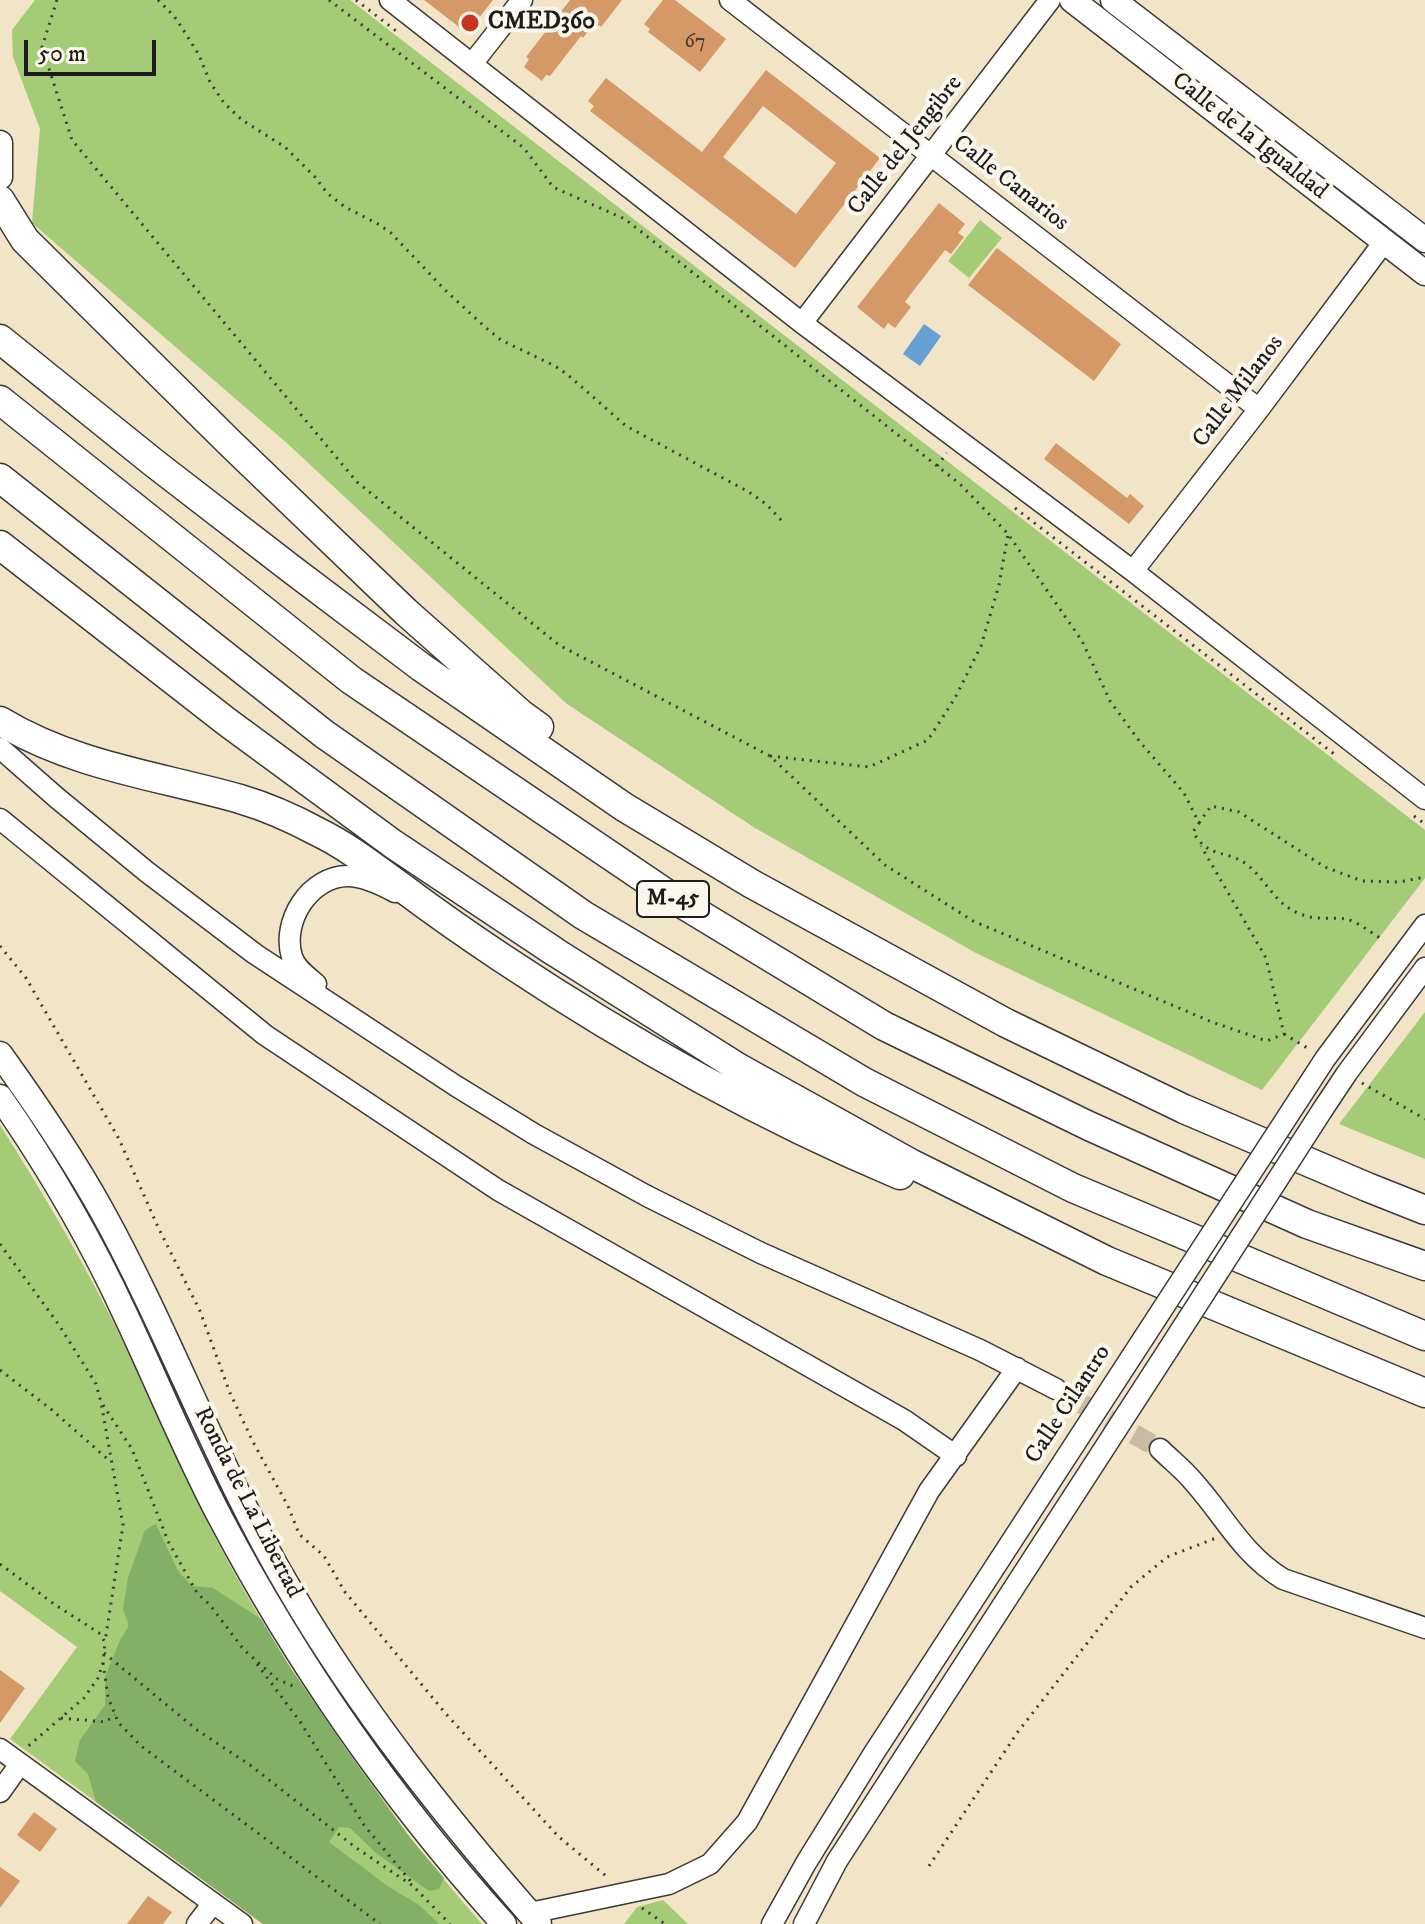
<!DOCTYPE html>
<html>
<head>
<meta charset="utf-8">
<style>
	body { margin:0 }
	#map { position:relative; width:1425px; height:1924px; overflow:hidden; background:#f1e4c7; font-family:"IM FELL DW Pica",serif }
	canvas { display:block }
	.scale { position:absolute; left:24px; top:40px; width:132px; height:36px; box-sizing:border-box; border:4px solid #1c1c1c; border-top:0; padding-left:10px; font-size:24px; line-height:28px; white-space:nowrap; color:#1c1c1c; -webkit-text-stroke:6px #fbf7ec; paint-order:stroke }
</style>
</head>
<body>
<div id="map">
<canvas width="1425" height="1924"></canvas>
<div class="scale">50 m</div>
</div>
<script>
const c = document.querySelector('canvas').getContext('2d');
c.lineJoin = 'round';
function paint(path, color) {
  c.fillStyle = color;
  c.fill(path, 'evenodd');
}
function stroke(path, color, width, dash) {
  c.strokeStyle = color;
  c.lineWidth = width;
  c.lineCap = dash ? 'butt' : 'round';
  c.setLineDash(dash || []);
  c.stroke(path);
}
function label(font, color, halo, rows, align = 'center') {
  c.font = font + ' "IM FELL DW Pica",serif';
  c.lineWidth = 8;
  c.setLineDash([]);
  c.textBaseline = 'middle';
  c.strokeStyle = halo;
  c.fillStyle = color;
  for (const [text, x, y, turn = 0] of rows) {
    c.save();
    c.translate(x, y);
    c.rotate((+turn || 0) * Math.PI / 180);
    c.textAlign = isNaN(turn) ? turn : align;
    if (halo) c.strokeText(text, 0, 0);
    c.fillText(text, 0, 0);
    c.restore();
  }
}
const green = new Path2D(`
	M35,0h315l1075,830v48l-163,212 -286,-137 -221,-125 -188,-124 -278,-259 -257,-222 8,-94 -27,-72 -1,-27z
	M980,220l22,18 -33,40 -21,-17z
	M1425,1012v147l-86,-35z
	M0,1125c45,71 88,144 125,221 35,74 67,150 107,223 70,127 155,246 250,355h-219l-253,-185 67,-92 -77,-56z
	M663,1900l25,24h-64l13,-17z`);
const forest = new Path2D(`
	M156,1524l22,47 14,15 21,2 48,31 27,45 58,85 65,90 33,39 -5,11 -10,2 -53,-38 -26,-25 -11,-1 -10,15 60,45 30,18 20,19h-176l-167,-122 -8,-28 -13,-13 5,-21 25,-35v-28l16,-39 7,-10v-5l-5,-14 5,-31 17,-48z`);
const water = new Path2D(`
	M924,324l17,12 -21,30 -17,-12z`);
const building = new Path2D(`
	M424,0h69l-26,33z
	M570,0h52l-21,27 -2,-2 -6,7 -3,-3 -7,9 -2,-2 -31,40 -4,-1 -4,6 -18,-14 5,-8 -3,-2z
	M663,0h12l51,39 -26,33 -52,-40 2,-3 -6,-5z
	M766,70l114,88 -85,110 -205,-157 4,-5 -6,-5 18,-23 96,74zM763,106l73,57 -40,51 -73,-57z
	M939,203l26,21 -7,9 6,4 -13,17 -6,-4 -28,36 -12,16 6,5 -16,21 -7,-5 -4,6 -27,-22z
	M997,248l124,96 -27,37 -126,-96z
	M1056,443l71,55 3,-4 14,12 -15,18 -85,-65z
	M0,1670l25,18 -25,35z
	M34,1812l23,17 -17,23 -23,-17z
	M0,1867l20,14 -20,27z
	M148,1896l24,16 -9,12h-36z`);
const minorTunnel = new Path2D(`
	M1056,1389l104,60`);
const path = new Path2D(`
	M57,0l-15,47 30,93 285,342 202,163 211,111 115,109 88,56 239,101 55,19 17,-7 -18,-76 -65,-112
	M158,0l16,16 12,18 13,21 11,27 14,21 18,17 43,27 30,30 12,16 18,14 33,17 13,9 54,57 40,37 16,13 54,26 13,9 58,51 123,66 17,12 19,20
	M329,0l195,148 29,39 72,32 335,265 48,50 74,107 28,60 30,41 44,51 15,30 -6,9c17,29 34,16 56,34 19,17 28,41 54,49 13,5 29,2 43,4 12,3 26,14 37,21
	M356,0l44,34
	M937,466l10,-13
	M1015,508l323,249
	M770,756l99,11 59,-27 27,-42 26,-52 18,-61 9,-51
	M1414,816l11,8
	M1199,823l12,-17 28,6 86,55 37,14 37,1 26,-5
	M0,946l26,32 93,161 39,88 42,84 30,82 23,49 35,64 11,28 25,22 21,36 101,122 113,123 47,39
	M1284,1034l25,15
	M1362,1083l63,36
	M0,1244l59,81 37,59 5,18 22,123 -18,117
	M0,1370l52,40 59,52
	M103,1405l29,44 36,92 29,52 13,12 34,45 33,29 18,8
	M0,1564l54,40 45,29 6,9 -2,21 -5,15 -14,20 -58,50
	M104,1653l93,77 53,35 105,82 61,41
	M103,1663l5,34 10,25 23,24 239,178
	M257,1664l44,59 63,102 48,58
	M61,1718l44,4 10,-7
	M929,1866l88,-133 114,-146 36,-30 49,-19
	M416,1889l34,35
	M642,1908l23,16`);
const minor = new Path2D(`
	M390,0l412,323 331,248 292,228
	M730,0l529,409
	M472,64l50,-64
	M802,323l248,-323
	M1133,571l126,-162 125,-167
	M0,748l57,50 90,74 108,82 201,132 78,48 113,62 114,57 219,97 76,39
	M0,819l265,216 233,155 406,230 52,36
	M316,984c-9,-8 -20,-15 -24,-27 -11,-36 18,-81 56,-81 15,0 34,9 47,16
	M1299,1099l26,-40 100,-134
	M1323,1109l24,-36 78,-105
	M1160,1449c11,11 23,20 32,31 32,35 49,73 91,99l142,49
	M0,1749l242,175
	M0,1792l20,-28
	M530,1913l139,-29 41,-20 37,-42 182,-331 88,-123
	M197,1924l16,-21
	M772,1924l34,-61 68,-110 269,-414
	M804,1924l33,-63 331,-511`);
const major = new Path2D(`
	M1072,0l353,273
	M1113,0l312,240
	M0,143v34
	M0,1054c36,50 72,103 102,157 68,123 116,258 188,379 70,120 158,230 249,334
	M0,1097c48,69 91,143 126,219 32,68 60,137 95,203 77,146 172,282 283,405`);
const highway = new Path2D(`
	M0,200l25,40 206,204 175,168 115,102 18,13
	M0,339l154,124 136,105 131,99 203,140 128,77 254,139 178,86 183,78 58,23
	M0,400l351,280 325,220 208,126 205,100 218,98 118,42
	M0,478l324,256 259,181 281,167 209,106 352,148
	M0,545l227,177 166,122 162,108 184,116 173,96 195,97 318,132
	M0,721c74,45 159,55 240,78 27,8 54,20 78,33 31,15 58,37 86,57 32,24 65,47 98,69 126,84 258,158 398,217`);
const minorBridge = new Path2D(`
	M1143,1339l156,-240
	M1168,1350l155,-241`);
const markers = [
	[470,23,10,"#c8321e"]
];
const numberNames = [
	["67",695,43]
];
const shields = [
	[673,899,72]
];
const shieldNames = [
	["M-45",673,899]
];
const poiNames = [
	["CMED360",488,23]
];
const streetNames = [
	["Calle de la Igualdad",1249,137,38],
	["Calle del Jengibre",906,146,-52],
	["Calle Canarios",1010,184,38],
	["Calle Milanos",1239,392,-53],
	["Calle Cilantro",1069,1405,-57],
	["Ronda de La Libertad",247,1503,63]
];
paint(green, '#a4cb76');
paint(forest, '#83af67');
paint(water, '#659fd4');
paint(building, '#d49967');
stroke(minorTunnel, '#c6bca5', 20, [20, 10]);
stroke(minor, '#3c3a36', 23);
stroke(major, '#3c3a36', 27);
stroke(highway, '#3c3a36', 31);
stroke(path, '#3c3a36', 3, [2, 6]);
stroke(minor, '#fff', 20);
stroke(major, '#fff', 24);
stroke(highway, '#fff', 28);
stroke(minorBridge, '#3c3a36', 23, []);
stroke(minorBridge, '#fff', 20);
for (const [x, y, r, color] of markers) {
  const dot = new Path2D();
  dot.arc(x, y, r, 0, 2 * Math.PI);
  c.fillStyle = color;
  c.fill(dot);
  stroke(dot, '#fbf7ec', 3);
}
label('20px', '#4a3b2f', null, numberNames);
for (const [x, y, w] of shields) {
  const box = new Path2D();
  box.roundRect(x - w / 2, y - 18, w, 36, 6);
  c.fillStyle = '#fbf7ec';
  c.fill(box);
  stroke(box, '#1c1c1c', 2);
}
label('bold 22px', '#1c1c1c', null, shieldNames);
label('bold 24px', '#1c1c1c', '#fbf7ec', poiNames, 'left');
label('24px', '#1c1c1c', '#fbf7ec', streetNames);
</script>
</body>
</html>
